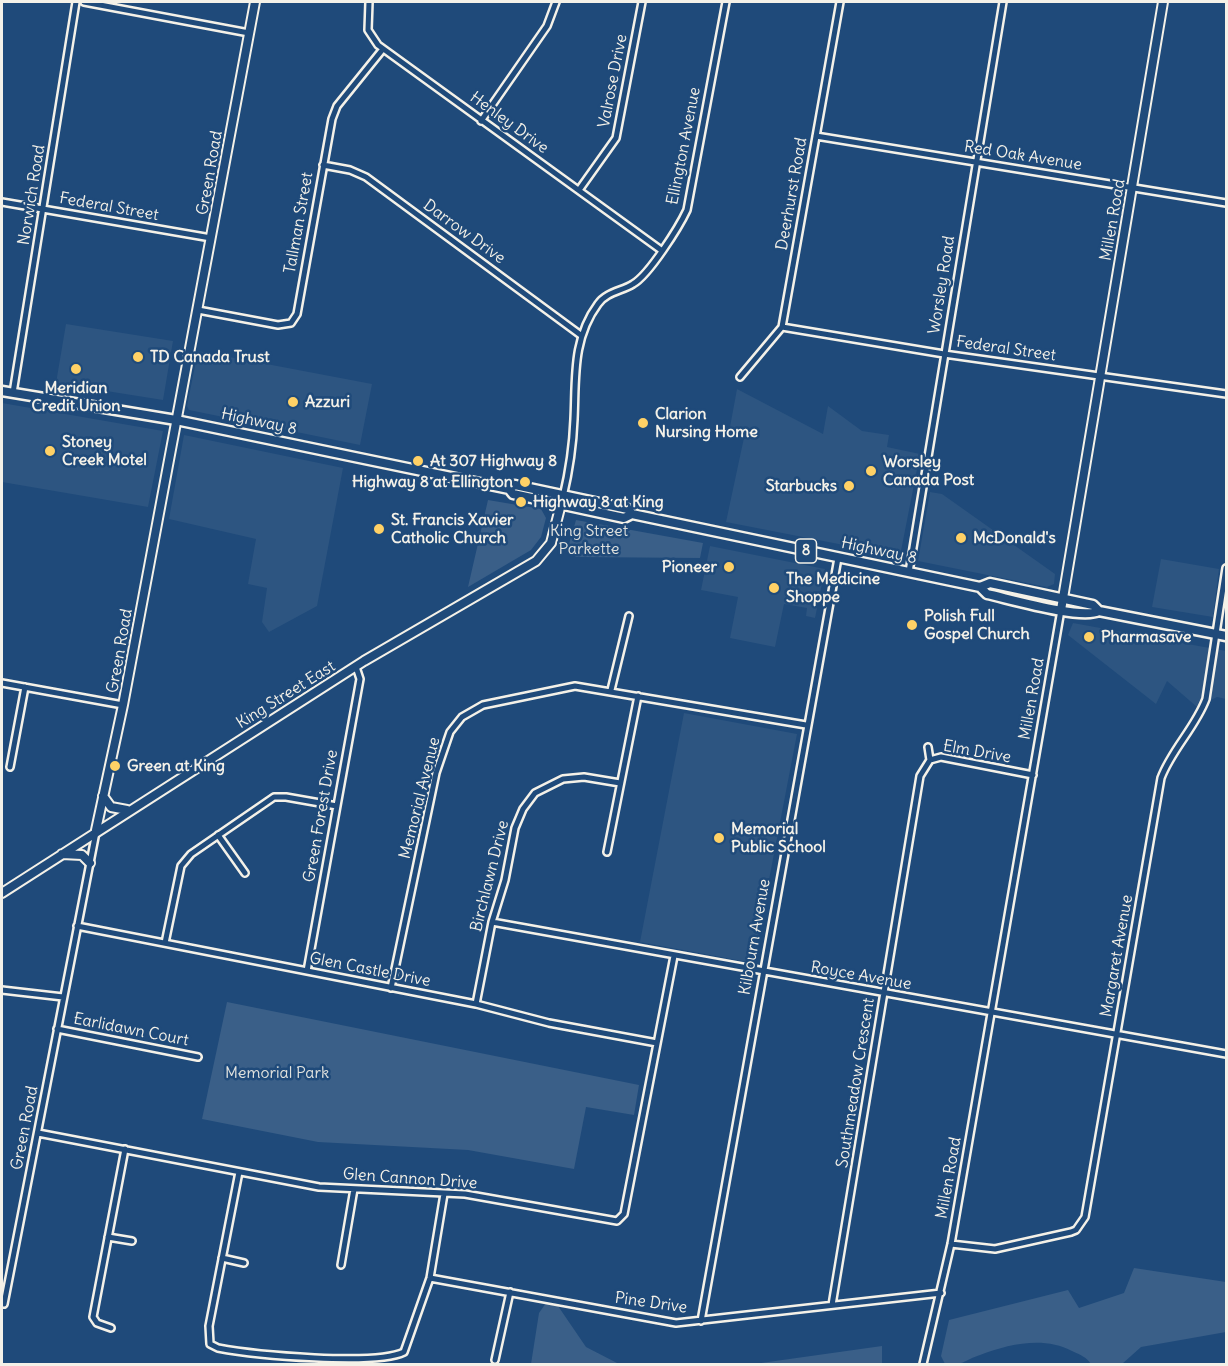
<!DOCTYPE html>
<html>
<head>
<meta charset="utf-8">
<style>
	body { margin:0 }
	#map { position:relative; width:1228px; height:1366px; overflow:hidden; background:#1f4a7a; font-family:Delius,sans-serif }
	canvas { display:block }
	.frame { position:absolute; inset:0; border:3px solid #f4f1e8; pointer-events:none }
</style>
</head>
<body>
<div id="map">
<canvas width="1228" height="1366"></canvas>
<div class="frame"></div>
</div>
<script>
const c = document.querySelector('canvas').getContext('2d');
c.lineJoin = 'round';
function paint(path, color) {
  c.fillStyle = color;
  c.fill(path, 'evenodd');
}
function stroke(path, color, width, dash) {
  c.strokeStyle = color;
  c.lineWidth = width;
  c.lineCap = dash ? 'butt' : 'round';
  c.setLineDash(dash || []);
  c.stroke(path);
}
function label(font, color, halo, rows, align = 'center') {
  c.font = font + ' Delius,sans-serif';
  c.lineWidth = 5;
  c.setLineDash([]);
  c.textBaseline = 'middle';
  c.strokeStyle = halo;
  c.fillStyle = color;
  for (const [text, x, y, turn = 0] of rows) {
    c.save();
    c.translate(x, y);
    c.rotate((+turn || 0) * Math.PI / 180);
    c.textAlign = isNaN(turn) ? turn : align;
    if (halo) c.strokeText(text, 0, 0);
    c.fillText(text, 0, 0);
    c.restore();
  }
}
const built = new Path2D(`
	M66,324l107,17 -10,59 -107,-17z
	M198,351l174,33 -12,61 -171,-35 -2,-4z
	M737,389l86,45 5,-28 34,25 27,4 -2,12 33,7 -20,102 -174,-34 19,-89 -15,-6z
	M2,403l161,28 -15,76 -146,-25z
	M184,435l159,33 -26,138 -48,26 -7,-10 5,-34 -19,-4 8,-45 -87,-20z
	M930,492l12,2 113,80 -1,10 -7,3 -129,-26z
	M710,546l115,23 -10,49 -9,-2 1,-8 -23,-4 -9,43 -45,-9 8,-41 -37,-7z
	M1161,559l58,10 -6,48 -61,-10z
	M1073,623l153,28v48l-9,-2 -20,10 -30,-26 -11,23 -88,-69z
	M684,713l113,21 -44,229 -113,-21z`);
const green = new Path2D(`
	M488,500l53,9 5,9 -5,19 -10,13 -63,37z
	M576,520l127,23 -3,15 -124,-1 -9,-6z
	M227,1002l412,83 -5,30 -48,-8 -12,62 -106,-19 -150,-8 -116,-23z
	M1134,1268l92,14v50l-85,15 -19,17h-31c-5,-7 -10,-9 -19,-13 -28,-15 -63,-7 -92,4 -18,6 -14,10 -35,9l-4,-8 8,-36 119,-30 11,18 45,-15z
	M546,1303l12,3 28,41 33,17h-88l8,-51z
	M882,1346v18h-128z`);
const street = new Path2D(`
	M84,2l165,31
	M369,2l-1,28 10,15 283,205
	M481,121l66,-95 9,-24
	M816,136l410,67
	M323,165l27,5 16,7 216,159
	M579,190l37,-52 26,-136
	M2,202l209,36
	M198,310l80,15 13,-2 6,-9 35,-195 5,-13 46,-57
	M782,327l162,27 282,40
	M740,377l42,-50 58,-325
	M13,393l63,-391
	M563,497c6,-25 10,-52 11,-78 2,-40 -2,-80 24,-115 8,-12 24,-13 35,-20 16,-9 46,-57 54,-74l39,-208
	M909,572l94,-570
	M2,683l121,22
	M611,690l18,-74
	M928,747l2,13
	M930,760l11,-3 92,18
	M10,767l15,-80
	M218,835l27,38
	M607,852l31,-156
	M492,922l734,132
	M77,926l399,78 73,19 108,20
	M165,943l16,-77 10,-12 83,-57h12l51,9
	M307,971l53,-292 -4,-12
	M391,988l45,-215 14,-41 12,-15 21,-12 92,-19 231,39
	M2,990l61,7
	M476,1004l16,-82 13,-42 10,-52 8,-19 12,-16 28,-14 21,-2 36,6
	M57,1029l141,28
	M38,1133l281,54 146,7 152,27 7,-7 50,-258
	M239,1172l-30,154 1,18 8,4c37,7 158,18 186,4l26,-74 14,-84
	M108,1237l24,4
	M951,1244l44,5 76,-17 5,-2 9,-13 76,-439c11,-29 34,-50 45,-79l20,-131
	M222,1258l22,5
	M341,1265l13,-76
	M430,1278l246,45 265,-30
	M4,1304l92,-472
	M832,1305l86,-517 2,-12 10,-16
	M701,1321l137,-763
	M111,1328l-14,-5 -4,-6 32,-168
	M495,1360l15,-68
	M923,1364l28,-120 110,-634`);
const secondary = new Path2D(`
	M1061,610l102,-608
	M103,796l8,11 16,3
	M96,830l27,-125 132,-703
	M62,854l20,1 8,8
	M2,893l362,-232 172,-100 15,-18 10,-39`);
const primary = new Path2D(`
	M2,391l174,29 333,69 4,5 111,24 8,-4
	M509,489l6,-4 113,24 4,5 348,73 7,7c23,5 94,26 112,17
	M980,587l10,-4 103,22 6,6 127,25`);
const markers = [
	[138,357,6,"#ffd166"],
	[76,369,6,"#ffd166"],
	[293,402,6,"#ffd166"],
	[643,423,6,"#ffd166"],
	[50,451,6,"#ffd166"],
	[418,461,6,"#ffd166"],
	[871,471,6,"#ffd166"],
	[525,482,6,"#ffd166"],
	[849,486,6,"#ffd166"],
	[521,502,6,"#ffd166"],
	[379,529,6,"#ffd166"],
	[961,538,6,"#ffd166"],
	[729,567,6,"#ffd166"],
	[774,588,6,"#ffd166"],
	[912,625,6,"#ffd166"],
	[1089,637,6,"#ffd166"],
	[115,766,6,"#ffd166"],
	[719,838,6,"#ffd166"]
];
const shields = [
	[806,551,21]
];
const shieldNames = [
	["8",806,551]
];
const streetNames = [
	["Valrose Drive",613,81,-79],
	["Henley Drive",509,123,36],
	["Ellington Avenue",684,146,-79],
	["Red Oak Avenue",1023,156,9],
	["Green Road",210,173,-80],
	["Deerhurst Road",792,194,-80],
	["Norwich Road",32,195,-81],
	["Federal Street",109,207,10],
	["Millen Road",1113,220,-80],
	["Tallman Street",299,223,-80],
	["Darrow Drive",464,232,36],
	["Worsley Road",942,285,-81],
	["Federal Street",1006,349,8],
	["Highway 8",259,422,12],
	["Highway 8",879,551,12],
	["Green Road",120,651,-80],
	["King Street East",286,695,-32],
	["Millen Road",1032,699,-80],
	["Elm Drive",977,752,10],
	["Memorial Avenue",420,798,-76],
	["Green Forest Drive",321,816,-80],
	["Birchlawn Drive",490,876,-76],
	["Kilbourn Avenue",755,937,-80],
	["Margaret Avenue",1117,956,-80],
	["Glen Castle Drive",370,970,11],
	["Royce Avenue",861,976,10],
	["Earlidawn Court",131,1030,11],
	["Southmeadow Crescent",856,1083,-81],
	["Green Road",25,1128,-79],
	["Millen Road",949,1178,-80],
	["Glen Cannon Drive",410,1179,4],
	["Pine Drive",651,1303,8]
];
const poiNames = [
	["TD Canada Trust",150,357],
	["Meridian",76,388,"center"],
	["Credit Union",76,406,"center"],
	["Azzuri",305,402],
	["Clarion",655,414],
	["Nursing Home",655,432],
	["Stoney",62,442],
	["Creek Motel",62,460],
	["At 307 Highway 8",430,461],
	["Worsley",883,462],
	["Canada Post",883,480],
	["Highway 8 at Ellington",513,482,"right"],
	["Starbucks",837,486,"right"],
	["Highway 8 at King",533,502],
	["St. Francis Xavier",391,520],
	["Catholic Church",391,538],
	["McDonald's",973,538],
	["Pioneer",717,567,"right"],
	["The Medicine",786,579],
	["Shoppe",786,597],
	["Polish Full",924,616],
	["Gospel Church",924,634],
	["Pharmasave",1101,637],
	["Green at King",127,766],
	["Memorial",731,829],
	["Public School",731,847]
];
const parkNames = [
	["King Street",589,531],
	["Parkette",589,549],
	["Memorial Park",277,1073]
];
paint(built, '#2d5581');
paint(green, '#3a5f88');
stroke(street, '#f4f1e8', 10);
stroke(secondary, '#f4f1e8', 12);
stroke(primary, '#f4f1e8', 13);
stroke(street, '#1f4a7a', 5);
stroke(secondary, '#1f4a7a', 8);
stroke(primary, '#1f4a7a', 8);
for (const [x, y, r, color] of markers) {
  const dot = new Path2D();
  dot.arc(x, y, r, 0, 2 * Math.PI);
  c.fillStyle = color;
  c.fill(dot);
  stroke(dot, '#1f4a7a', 2);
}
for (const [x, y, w] of shields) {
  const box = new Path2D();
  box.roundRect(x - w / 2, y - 12, w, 24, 4.5);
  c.fillStyle = '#1f4a7a';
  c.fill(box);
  stroke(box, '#f4f1e8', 1.5);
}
label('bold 15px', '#f4f1e8', null, shieldNames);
label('16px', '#f4f1e8', '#1f4a7a', streetNames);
label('bold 16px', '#f4f1e8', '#1f4a7a', poiNames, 'left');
label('16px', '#e1e2de', '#1f4a7a', parkNames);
</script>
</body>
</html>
